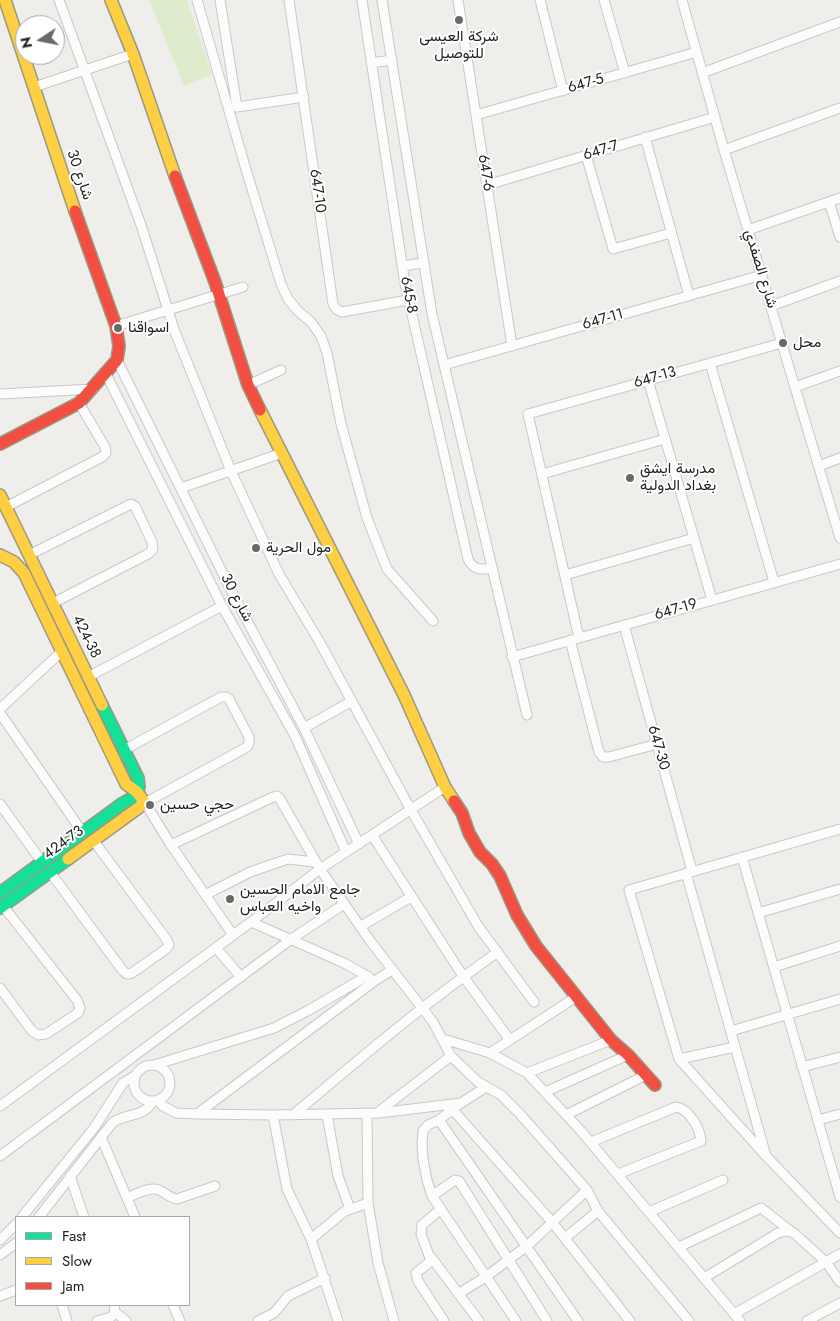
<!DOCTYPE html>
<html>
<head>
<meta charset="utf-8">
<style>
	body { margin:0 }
	#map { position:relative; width:840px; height:1321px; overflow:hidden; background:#f0eeeb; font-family:Jost,sans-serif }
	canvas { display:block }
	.legend { position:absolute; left:15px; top:1216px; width:175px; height:90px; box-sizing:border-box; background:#fff; border:1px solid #a7a7a7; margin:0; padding:6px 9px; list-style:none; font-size:15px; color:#222 }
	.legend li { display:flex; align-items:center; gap:10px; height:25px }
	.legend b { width:25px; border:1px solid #a7a7a7 }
	.north { position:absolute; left:15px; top:15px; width:50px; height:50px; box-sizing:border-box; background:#fff; border:1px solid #a7a7a7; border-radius:50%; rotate:259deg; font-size:14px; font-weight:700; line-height:20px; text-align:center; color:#222 }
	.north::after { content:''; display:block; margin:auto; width:18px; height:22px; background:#6a6968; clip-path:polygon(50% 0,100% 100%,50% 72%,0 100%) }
</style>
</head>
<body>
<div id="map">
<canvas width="840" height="1321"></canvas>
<ul class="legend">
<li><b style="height:6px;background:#16e098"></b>Fast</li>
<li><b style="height:6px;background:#ffcf43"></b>Slow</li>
<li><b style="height:6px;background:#f24e42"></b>Jam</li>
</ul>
<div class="north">N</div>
</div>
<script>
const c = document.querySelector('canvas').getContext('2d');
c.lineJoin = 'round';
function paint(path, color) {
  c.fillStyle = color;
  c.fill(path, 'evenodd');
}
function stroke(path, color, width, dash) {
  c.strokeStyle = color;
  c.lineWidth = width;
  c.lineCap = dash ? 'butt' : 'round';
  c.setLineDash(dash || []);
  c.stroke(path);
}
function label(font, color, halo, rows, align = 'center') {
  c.font = font + ' Jost,Vazirmatn,sans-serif';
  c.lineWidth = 4;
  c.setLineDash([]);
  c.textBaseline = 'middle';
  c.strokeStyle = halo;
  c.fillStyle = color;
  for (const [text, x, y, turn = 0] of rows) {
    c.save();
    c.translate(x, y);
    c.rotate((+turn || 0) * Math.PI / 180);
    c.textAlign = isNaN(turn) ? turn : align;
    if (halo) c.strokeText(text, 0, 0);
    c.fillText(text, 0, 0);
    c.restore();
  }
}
const grass = new Path2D(`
	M149,0h38l25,74 -28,12z`);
const street = new Path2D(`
	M59,0l82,225 34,107 56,139 48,103 40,67 92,169 67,116 56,76
	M197,0l50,173 34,111 7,15 10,12 13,11 10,14 6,17 14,71 26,94 20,51 46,52
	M220,0l17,107 67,-10
	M289,0l44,304 3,5 6,3 66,-12
	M362,0l43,284 63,275c5,11 13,11 24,9
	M382,0l50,314 95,401
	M458,0l54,346
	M540,0l23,91
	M604,0l21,73
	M682,0l42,150 116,388
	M371,63l21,-3
	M702,73l138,-51
	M34,87l99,-33
	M476,115l221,-63
	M645,137l44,159
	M724,150l116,-42
	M586,155l27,94 58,-16
	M487,185l228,-68
	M829,202l11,35
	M748,230l92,-32
	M402,266l21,-3
	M771,306l69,-25
	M116,326l127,-39
	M117,360l118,238 69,130 55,116
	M710,363l64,219
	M444,365l318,-90
	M106,374l116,232 73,130 51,116
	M648,380l64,220
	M248,385l33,-15
	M795,387l45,-16
	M0,394l93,-5
	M819,466l21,-8
	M542,474l123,-35
	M181,488l101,-35
	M6,507l96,-50 4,-4 -1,-6 -26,-44
	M29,555l102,-51 4,2 17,36 1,7 -5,5 -95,49
	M565,575l129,-37
	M624,625l68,246
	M579,638l-51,-224 254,-71
	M570,640l29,112 4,5h6l48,-13
	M512,657l328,-93
	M88,677l134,-71
	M0,709l61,-57
	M0,713l83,120
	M304,728l48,-27
	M124,750l97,-53h5l3,2 20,38v6l-2,4 -102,56 26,42 62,90
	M0,804l42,58
	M372,835l91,141 47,64
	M171,845l102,-48 4,-1 3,3 40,70 51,73 62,80 18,34 27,26 23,13 19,19 67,76 11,21 91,110
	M742,857l98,340
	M50,872l73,99 4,3 5,-1 34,-24 3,-4 -2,-5 -74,-100
	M686,873l80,283
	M205,895l45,-23 38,-13 27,3
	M758,913l82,-24
	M251,922l93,41 25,14
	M361,926l50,-29
	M216,948l25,29
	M774,967l66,-21
	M0,988l32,43 6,4 8,-1 32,-21 2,-5 -3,-8 -74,-94
	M731,1031l109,-32
	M443,1039l47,14 37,20 54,58 159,190
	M735,1047l-56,12 -50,-169 211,-61
	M490,1053l86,-56
	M679,1059l87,97 74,77
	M154,1065l120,-37 35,-18 58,-34
	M134 1083a18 18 0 1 1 36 0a18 18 0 1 1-36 0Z
	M802,1067l38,-10
	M527,1073l84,-33
	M486,1087l-25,16 -22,17 -11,5 -5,6 -1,12 1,16 4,21 5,16 84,125
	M545,1092l83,-37
	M157,1100l6,6 13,7 21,1 76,1 104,-2 74,-57
	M0,1106l251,-184 69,-53 125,-82
	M453,1110l99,112 78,99
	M379,1113l82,-10
	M197,1114l179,-134 16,-10
	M367,1114l1,89 10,60 16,58
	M273,1115l14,74 24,50 27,82
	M293,1115c66,-56 133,-113 205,-163
	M327,1115l11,61 12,33
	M566,1115l80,-40
	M439,1120l139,201
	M818,1120l22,-6
	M101,1137l34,80
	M591,1142l85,-35c13,2 24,21 25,34l-83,33
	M0,1156l290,-216 54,-36
	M70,1176l14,41
	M432,1196l23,-16 4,1 88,140
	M127,1198c9,-4 23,-12 32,-8 7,3 11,8 18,9l38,-13
	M441,1209l-19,16 -1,9 10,27 -15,12 2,8 26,40
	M649,1212l74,-32
	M22,1217l72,-89 29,-45 13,-8
	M39,1217l74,-95c16,-9 31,-5 40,-21
	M565,1238l33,-27
	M311,1239l34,-28 23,-8
	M0,1240l16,-16
	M679,1247l82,-39 32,25
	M0,1255l16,-12
	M431,1257l48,64
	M704,1278l74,-45 8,-2 8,2 32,29 14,20
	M458,1294l29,-18 40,-30 60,-56
	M0,1296l16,-6
	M62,1305l5,16
	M114,1305l1,7 11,9
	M173,1305l7,16
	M734,1314l106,-60
	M97,1321l14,-4 4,-5
	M258,1321l16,-8 14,-17 37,-18
	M807,1321l33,-18`);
const fast = new Path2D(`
	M102,705l36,73 1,9 -2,5
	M0,893l123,-90 16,-9
	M0,908l68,-49`);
const slow = new Path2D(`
	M5,0l70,211
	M111,0l22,54 42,122
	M260,410l144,285 41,92 9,14
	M0,495l102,210
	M0,555l14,7 10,11 102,211 11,8 8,11 -77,56`);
const jam = new Path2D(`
	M175,176l40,106 33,103 12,25
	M0,444l79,-41 38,-43 2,-14 -3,-20 -41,-115
	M454,801l8,12 7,20 11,19 12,12 8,12 17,39 19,31 75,94 17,15 27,30`);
const markers = [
	[459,20,5,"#6a6968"],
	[118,328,5,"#6a6968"],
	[783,343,5,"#6a6968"],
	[630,478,5,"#6a6968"],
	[256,548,5,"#6a6968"],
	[150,805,5,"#6a6968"],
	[230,899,5,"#6a6968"]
];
const poiNames = [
	["شركة العيسى",459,37,"center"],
	["للتوصيل",459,54,"center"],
	["اسواقنا",128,328],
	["محل",793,343],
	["مدرسة ايشق",640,469],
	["بغداد الدولية",640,486],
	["مول الحرية",266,548],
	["حجي حسين",160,805],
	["جامع الامام الحسين",240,890],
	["واخيه العباس",240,907]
];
const streetNames = [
	["647-5",586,84,-16],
	["647-7",601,151,-17],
	["647-6",485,173,81],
	["شارع 30",79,175,71],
	["647-10",317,191,82],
	["شارع الصفدي",760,269,73],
	["645-8",408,295,79],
	["647-11",603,320,-16],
	["647-13",655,378,-16],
	["شارع 30",236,598,62],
	["647-19",676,610,-16],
	["424-38",86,637,64],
	["647-30",658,748,74],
	["424-73",64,843,-36]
];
paint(grass, '#ddeccb');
stroke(street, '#c9c8c7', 11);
stroke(fast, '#999a82', 14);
stroke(slow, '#999a82', 14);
stroke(jam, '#999a82', 14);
stroke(street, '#fdfcfc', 9);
stroke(fast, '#16e098', 11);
stroke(slow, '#ffcf43', 11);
stroke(jam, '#f24e42', 11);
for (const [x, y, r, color] of markers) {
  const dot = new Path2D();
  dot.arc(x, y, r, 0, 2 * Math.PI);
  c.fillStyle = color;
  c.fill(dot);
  stroke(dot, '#fff', 2);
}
label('15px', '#222', '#fff', poiNames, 'left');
label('15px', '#222', '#fff', streetNames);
</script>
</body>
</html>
